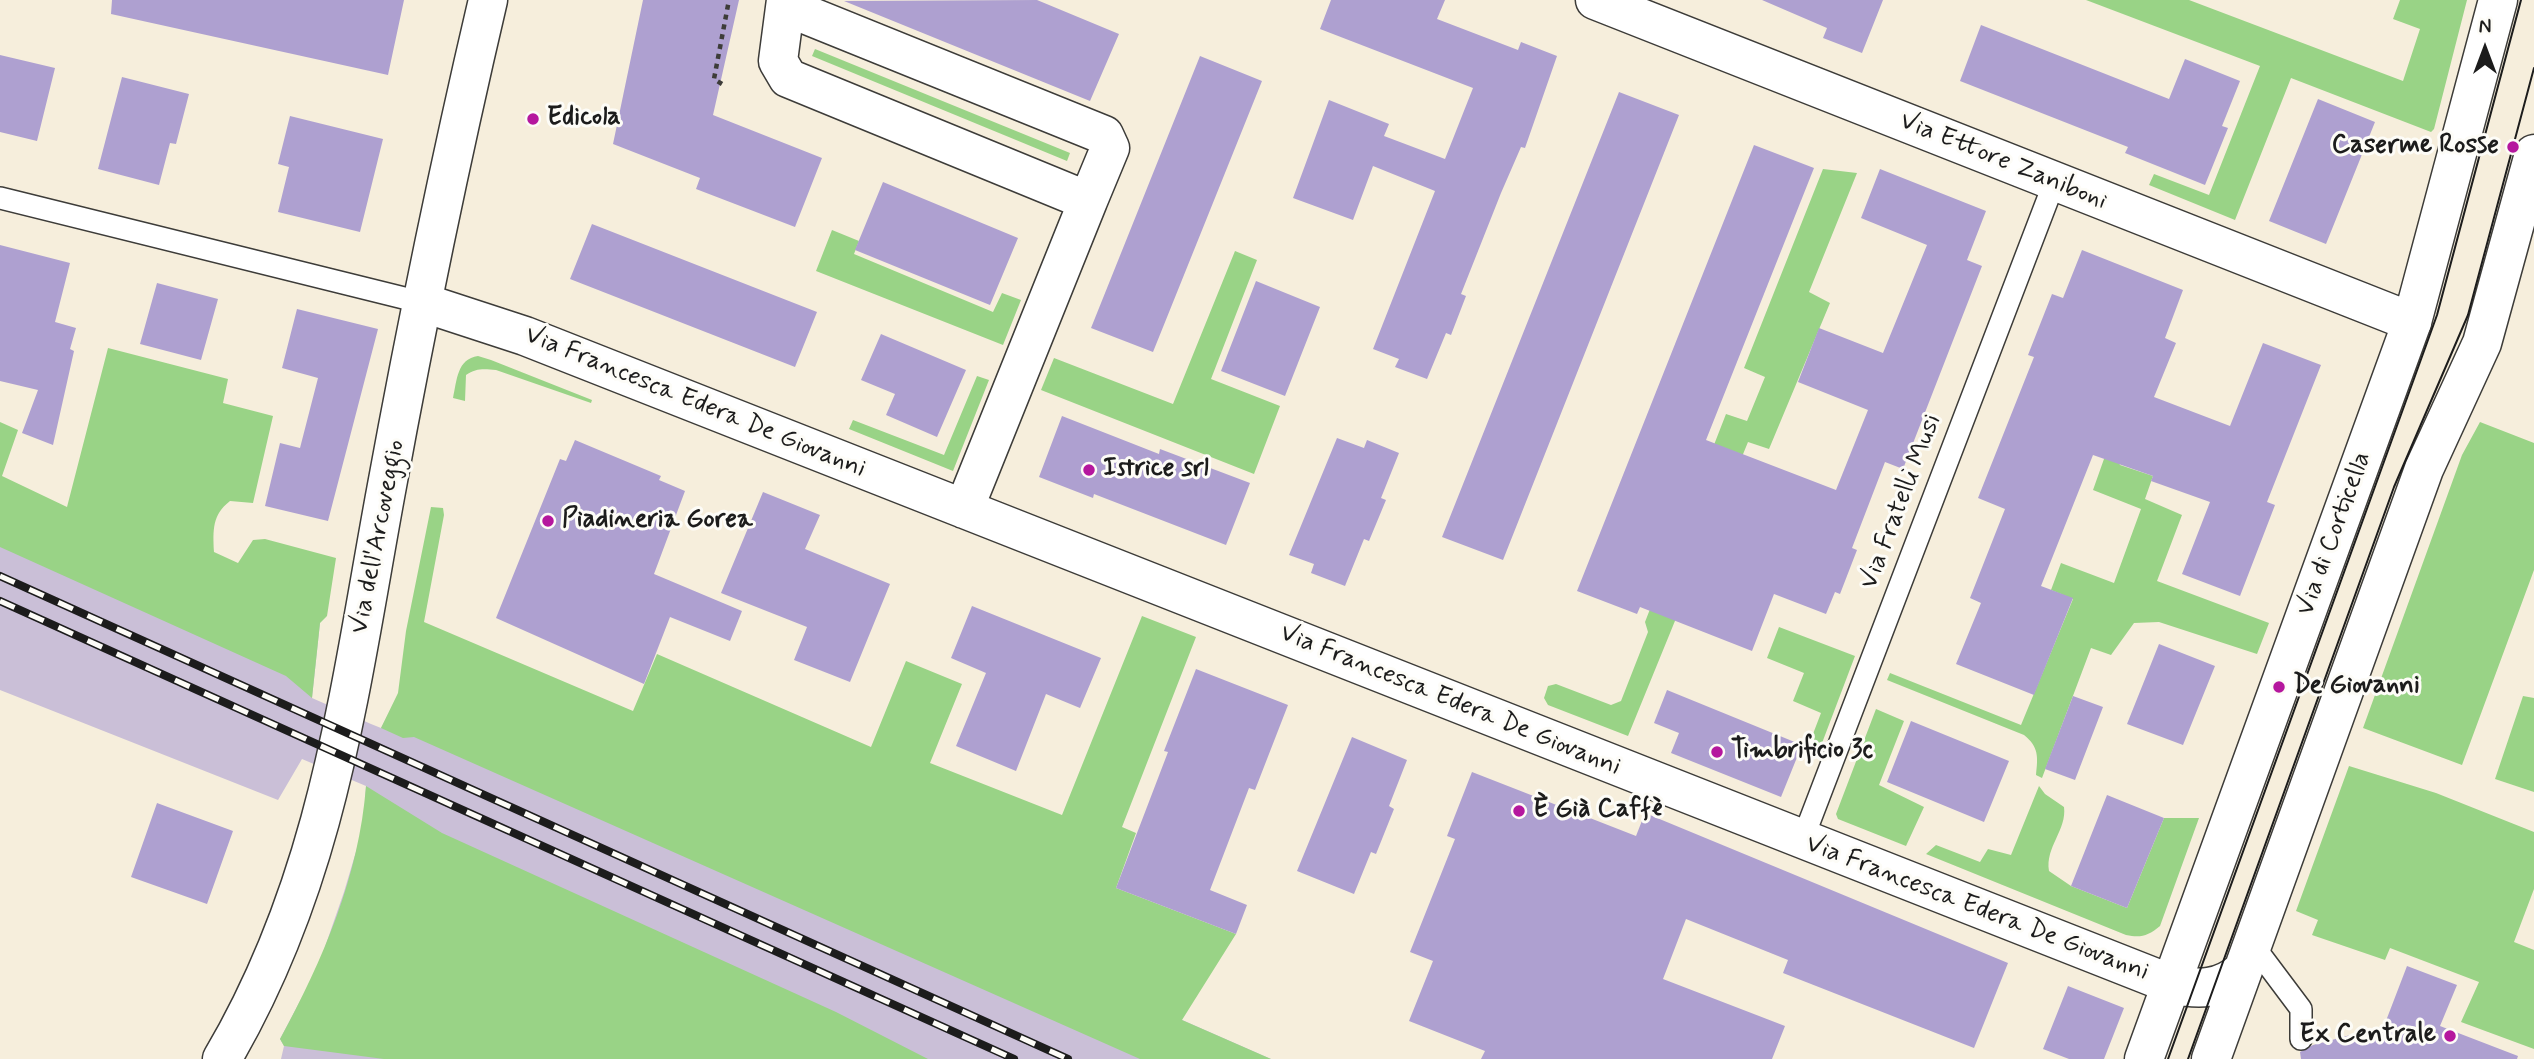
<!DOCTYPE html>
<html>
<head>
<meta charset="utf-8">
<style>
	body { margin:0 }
	#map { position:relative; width:2534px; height:1059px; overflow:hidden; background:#f6eedc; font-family:Mynerve,sans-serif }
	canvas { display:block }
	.north { position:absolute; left:2450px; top:14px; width:70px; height:70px; -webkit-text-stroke:5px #fdfcf7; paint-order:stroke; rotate:0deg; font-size:19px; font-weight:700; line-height:28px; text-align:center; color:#1c1c1c }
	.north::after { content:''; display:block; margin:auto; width:24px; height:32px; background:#1c1c1c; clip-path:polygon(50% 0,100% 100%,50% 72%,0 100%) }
</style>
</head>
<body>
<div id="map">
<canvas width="2534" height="1059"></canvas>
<div class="north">N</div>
</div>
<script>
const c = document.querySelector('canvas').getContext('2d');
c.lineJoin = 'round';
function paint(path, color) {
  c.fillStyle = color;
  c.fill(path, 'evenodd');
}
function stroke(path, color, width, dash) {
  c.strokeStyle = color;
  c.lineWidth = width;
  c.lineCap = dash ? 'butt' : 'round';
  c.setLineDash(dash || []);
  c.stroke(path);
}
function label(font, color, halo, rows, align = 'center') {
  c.font = font + ' Mynerve,sans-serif';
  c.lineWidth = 6;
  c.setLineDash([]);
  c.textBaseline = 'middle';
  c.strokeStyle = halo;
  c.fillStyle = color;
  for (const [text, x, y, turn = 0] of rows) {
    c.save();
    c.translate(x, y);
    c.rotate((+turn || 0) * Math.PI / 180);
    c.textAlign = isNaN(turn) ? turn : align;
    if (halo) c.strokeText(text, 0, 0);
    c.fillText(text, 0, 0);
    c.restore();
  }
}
const industrial = new Path2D(`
	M0,491l320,132 -8,75 59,26 10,4 18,-35 29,-4 843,370h-990l3,-13 -4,-7 38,-72 26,-75 19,-64 3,-42 -64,-27 -24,41 -278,-110z`);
const green = new Path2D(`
	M2086,0h103l214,81 17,-52 -27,-10 7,-19h67l-33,129 -3,3 -140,-54 -56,142 -86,-35 5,-11 55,21 51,-129z
	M815,49l255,104 -3,8 -255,-105z
	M1823,169l34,4 -48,119 21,11 -61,146 -21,-7 -120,294 -80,-31 -4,-7 4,-12 8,-2 55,21 10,-4 27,-69 -3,-10 81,-208 21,7 18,-44 -21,-9z
	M832,230l27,11 -5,13 139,58 9,-19 19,7 -18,45 -187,-74z
	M1235,251l22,9 -46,119 69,27 -26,68 -213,-84 13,-32 119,46z
	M108,348l120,31 -5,24 50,13 -20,87 -23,-2c-18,14 -17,29 -16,51l24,11 15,-23 12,-1 71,19 -9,58 -7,7 -8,75 -26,-22 -286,-129v-125l18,8 -16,46 65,31z
	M478,356l13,4 101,40 -1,3 -95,-33c-12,-1 -20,-2 -30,5l-1,26 -12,-3c4,-18 4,-39 25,-42z
	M977,376l12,4 -36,91 -104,-42 4,-9 91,35z
	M2480,422l54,21v127l-72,195 -99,-37 99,-273z
	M2110,442l10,23 33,11 -8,23 37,16 -25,66 112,42 -12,31 -98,-32 -25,1 -23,32 -20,-7 -49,130 -6,-3c2,-18 3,-28 -12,-40l-137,-55 3,-7 131,52 52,-126 -22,-9 10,-27 53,20 27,-74 -48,-19z
	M431,507l12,1 1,7 -20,107 209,89 24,-57 214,93 35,-86 56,23 -32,79 132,52 80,-199 54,21 -74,190 14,6 -20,55 120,46 -54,86 89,39h-131l-726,-322 -11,1 -22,-10 17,-35 8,-62z
	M1779,627l76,29 -36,95 -11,-4 13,-34 -28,-12 11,-28 -37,-15z
	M2523,696l11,2v94l-39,-13z
	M1876,709l28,12 -25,64 45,22 -18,39 -68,-27 -2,-5z
	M2349,766l87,27 98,39v57l-20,53 20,8v99l-73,-27 18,-40 -89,-34 -5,12 -73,-25 6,-15 -22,-9z
	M366,786l76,47 394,179 92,47h-544l-100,-13 -4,-7c43,-79 79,-163 86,-253z
	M2039,786l6,8 19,13c3,23 -19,40 -15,64l22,15 56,22 37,-90h35l-39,108c-12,10 -19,12 -34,9l-200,-81 10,-9 44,17 8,-13 23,6z`);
const building = new Path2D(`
	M112,0h292l-16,75 -277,-61z
	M643,0h96l-26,115 109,43 -27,69 -99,-38 4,-11 -87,-34z
	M1037,0l82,34 -29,67 -246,-100z
	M1331,0h114l-8,19 81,31 3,-8 36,14 -32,92 -4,-1 -20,46 -40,101 5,2 -15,39 -5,-2 -19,46 -32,-12 4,-8 -26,-10 62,-158 -62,-25 -20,54 -60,-22 36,-98 60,24 -5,12 61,23 28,-71 -153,-59z
	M1762,0h121l-21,53 -39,-15 4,-10z
	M1981,25l188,74 16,-40 55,22 -18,45 6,2 -23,57 -80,-32 3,-6 -168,-66z
	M0,55l55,13 -18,73 -37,-9z
	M1200,56l62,25 -109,271 -62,-24z
	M122,77l67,17 -13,50 -6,-1 -11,42 -61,-16z
	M1619,92l60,23 -176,445 -61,-23z
	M2318,99l57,23 -49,122 -57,-23z
	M290,116l93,23 -23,93 -82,-20 11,-45 -11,-3z
	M1754,145l60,23 -108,272 130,50 32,-80 -70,-28 21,-54 64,25 44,-108 -66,-27 19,-49 106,42 -19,49 15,6 -79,203 -18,-7 -33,86 5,2 -17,44 -5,-2 -9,22 -52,-20 -22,57 -112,-44 -3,7 -60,-23z
	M883,182l135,56 -28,67 -135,-55z
	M592,224l225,88 -22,55 -225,-88z
	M0,245l70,18 -15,59 21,6 -6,21 4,2 -21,94 -31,-12 16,-43 -38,-9z
	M2082,250l101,40 -18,48 11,5 -22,54 76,29 33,-83 58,22 -54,137 8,3 -35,91 -58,-22 28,-72 -59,-21 2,-5 -60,-21 -52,131 32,12 -39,97 -78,-31 25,-61 -11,-5 35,-89 -27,-11 56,-141 -6,-2 24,-61 11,4z
	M1256,281l64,26 -35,89 -64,-25z
	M157,283l61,16 -17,61 -61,-16z
	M297,309l81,20 -50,192 -63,-15 15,-63 20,5 18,-70 -36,-10z
	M881,334l85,36 -29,67 -51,-22 9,-21 -34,-14z
	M1062,416l97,38 1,-5 90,34 -24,62 -132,-51 -1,4 -54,-21z
	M1337,438l27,10 3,-8 32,13 -18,45 5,2 -17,41 -5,-2 -19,47 -34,-13 3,-9 -25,-9z
	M575,440l86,36 -2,4 26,11 -31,83 88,37 -12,30 -60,-24 -26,67 -148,-66 64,-159 6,2z
	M763,492l57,23 -15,34 85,35 -40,98 -56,-22 13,-33 -86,-34z
	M972,606l129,52 -21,50 -34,-14 -30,77 -60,-25 30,-73 -35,-15z
	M2159,644l56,22 -32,79 -56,-21z
	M1196,669l92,36 -33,85 -6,-2 -39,102 37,15 -11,29 -120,-46 52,-136 -4,-1z
	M1667,690l135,55 -21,52 -110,-44 8,-20 -25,-10z
	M2073,696l30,11 -28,73 -30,-11z
	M1911,721l98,40 -25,61 -97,-40z
	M1352,737l55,23 -18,46 5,3 -18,45 -5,-2 -17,42 -57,-23z
	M1472,772l164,64 9,-23 363,150 -34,85 -191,-75 5,-13 -102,-41 -23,60 122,47 -13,33h-291l4,-8 -76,-30 24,-60 -23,-9 45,-113 -8,-3z
	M2107,795l57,23 -37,90 -56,-22z
	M157,803l76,28 -26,73 -76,-27z
	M2407,966l50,19 -17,41 78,30 -1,3h-216l-1,-7 13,-7 71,-19z
	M2068,986l56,22 -20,51h-35l-26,-10z`);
const path = new Path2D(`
	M722,84l-8,-5 15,-79`);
const service = new Path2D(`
	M0,198l424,105
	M1802,841l252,-658
	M2253,945l48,64v30`);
const minor = new Path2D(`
	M786,0l-8,61 10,17 300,123 -124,308
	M1595,0l817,322
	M787,7l317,128 6,13 -22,53
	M424,303l101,33 1646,648`);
const tertiary = new Path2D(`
	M222,1059c106,-180 127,-367 164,-568 30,-164 64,-329 102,-491`);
const secondary = new Path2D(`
	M2171,984c27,6 51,6 72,-14
	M2144,1059l268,-737 86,-322
	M2211,1059l213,-590 58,-126 52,-189`);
const tram = new Path2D(`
	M2168,1059l269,-744 84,-315
	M2188,1059l206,-572 74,-172 66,-247`);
const rail = new Path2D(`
	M0,576l1068,483
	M0,601l1014,458`);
const markers = [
	[533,119,7,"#b5179e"],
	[2513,147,7,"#b5179e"],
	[1089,470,7,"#b5179e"],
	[548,521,7,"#b5179e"],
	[2279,687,7,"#b5179e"],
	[1717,752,7,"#b5179e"],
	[1519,811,7,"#b5179e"],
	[2450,1036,7,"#b5179e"]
];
const poiNames = [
	["Edicola",547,119],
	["Caserme Rosse",2499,147,"right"],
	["Istrice srl",1103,470],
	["Piadineria Gorea",562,521],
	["De Giovanni",2293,687],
	["Timbrificio 3c",1731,752],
	["È Già Caffè",1533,811],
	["Ex Centrale",2436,1036,"right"]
];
const streetNames = [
	["Via Ettore Zaniboni",2003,162,22],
	["Via Francesca Edera De Giovanni",695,403,22],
	["Via Fratelli Musi",1902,502,-69],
	["Via di Corticella",2335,534,-70],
	["Via dell'Arcoveggio",379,537,-79],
	["Via Francesca Edera De Giovanni",1450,701,22],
	["Via Francesca Edera De Giovanni",1977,909,21]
];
paint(industrial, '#cabfd7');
paint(green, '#99d386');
paint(building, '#aea0d0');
stroke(service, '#3d3c39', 24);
stroke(minor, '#3d3c39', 41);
stroke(tertiary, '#3d3c39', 41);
stroke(secondary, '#3d3c39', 41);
stroke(path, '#3d3c39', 4.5, [5, 5]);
stroke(service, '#fff', 21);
stroke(minor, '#fff', 38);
stroke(tertiary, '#fff', 38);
stroke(secondary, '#fff', 38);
stroke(tram, '#1c1c1c', 2);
stroke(rail, '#1c1c1c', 8);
stroke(rail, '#fdfcf7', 5, [16]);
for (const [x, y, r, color] of markers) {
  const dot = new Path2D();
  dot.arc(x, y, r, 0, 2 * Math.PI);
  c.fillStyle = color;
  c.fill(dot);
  stroke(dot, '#fdfcf7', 2.5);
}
label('bold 26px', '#1c1c1c', '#fdfcf7', poiNames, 'left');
label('26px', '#1c1c1c', '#fdfcf7', streetNames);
</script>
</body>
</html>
